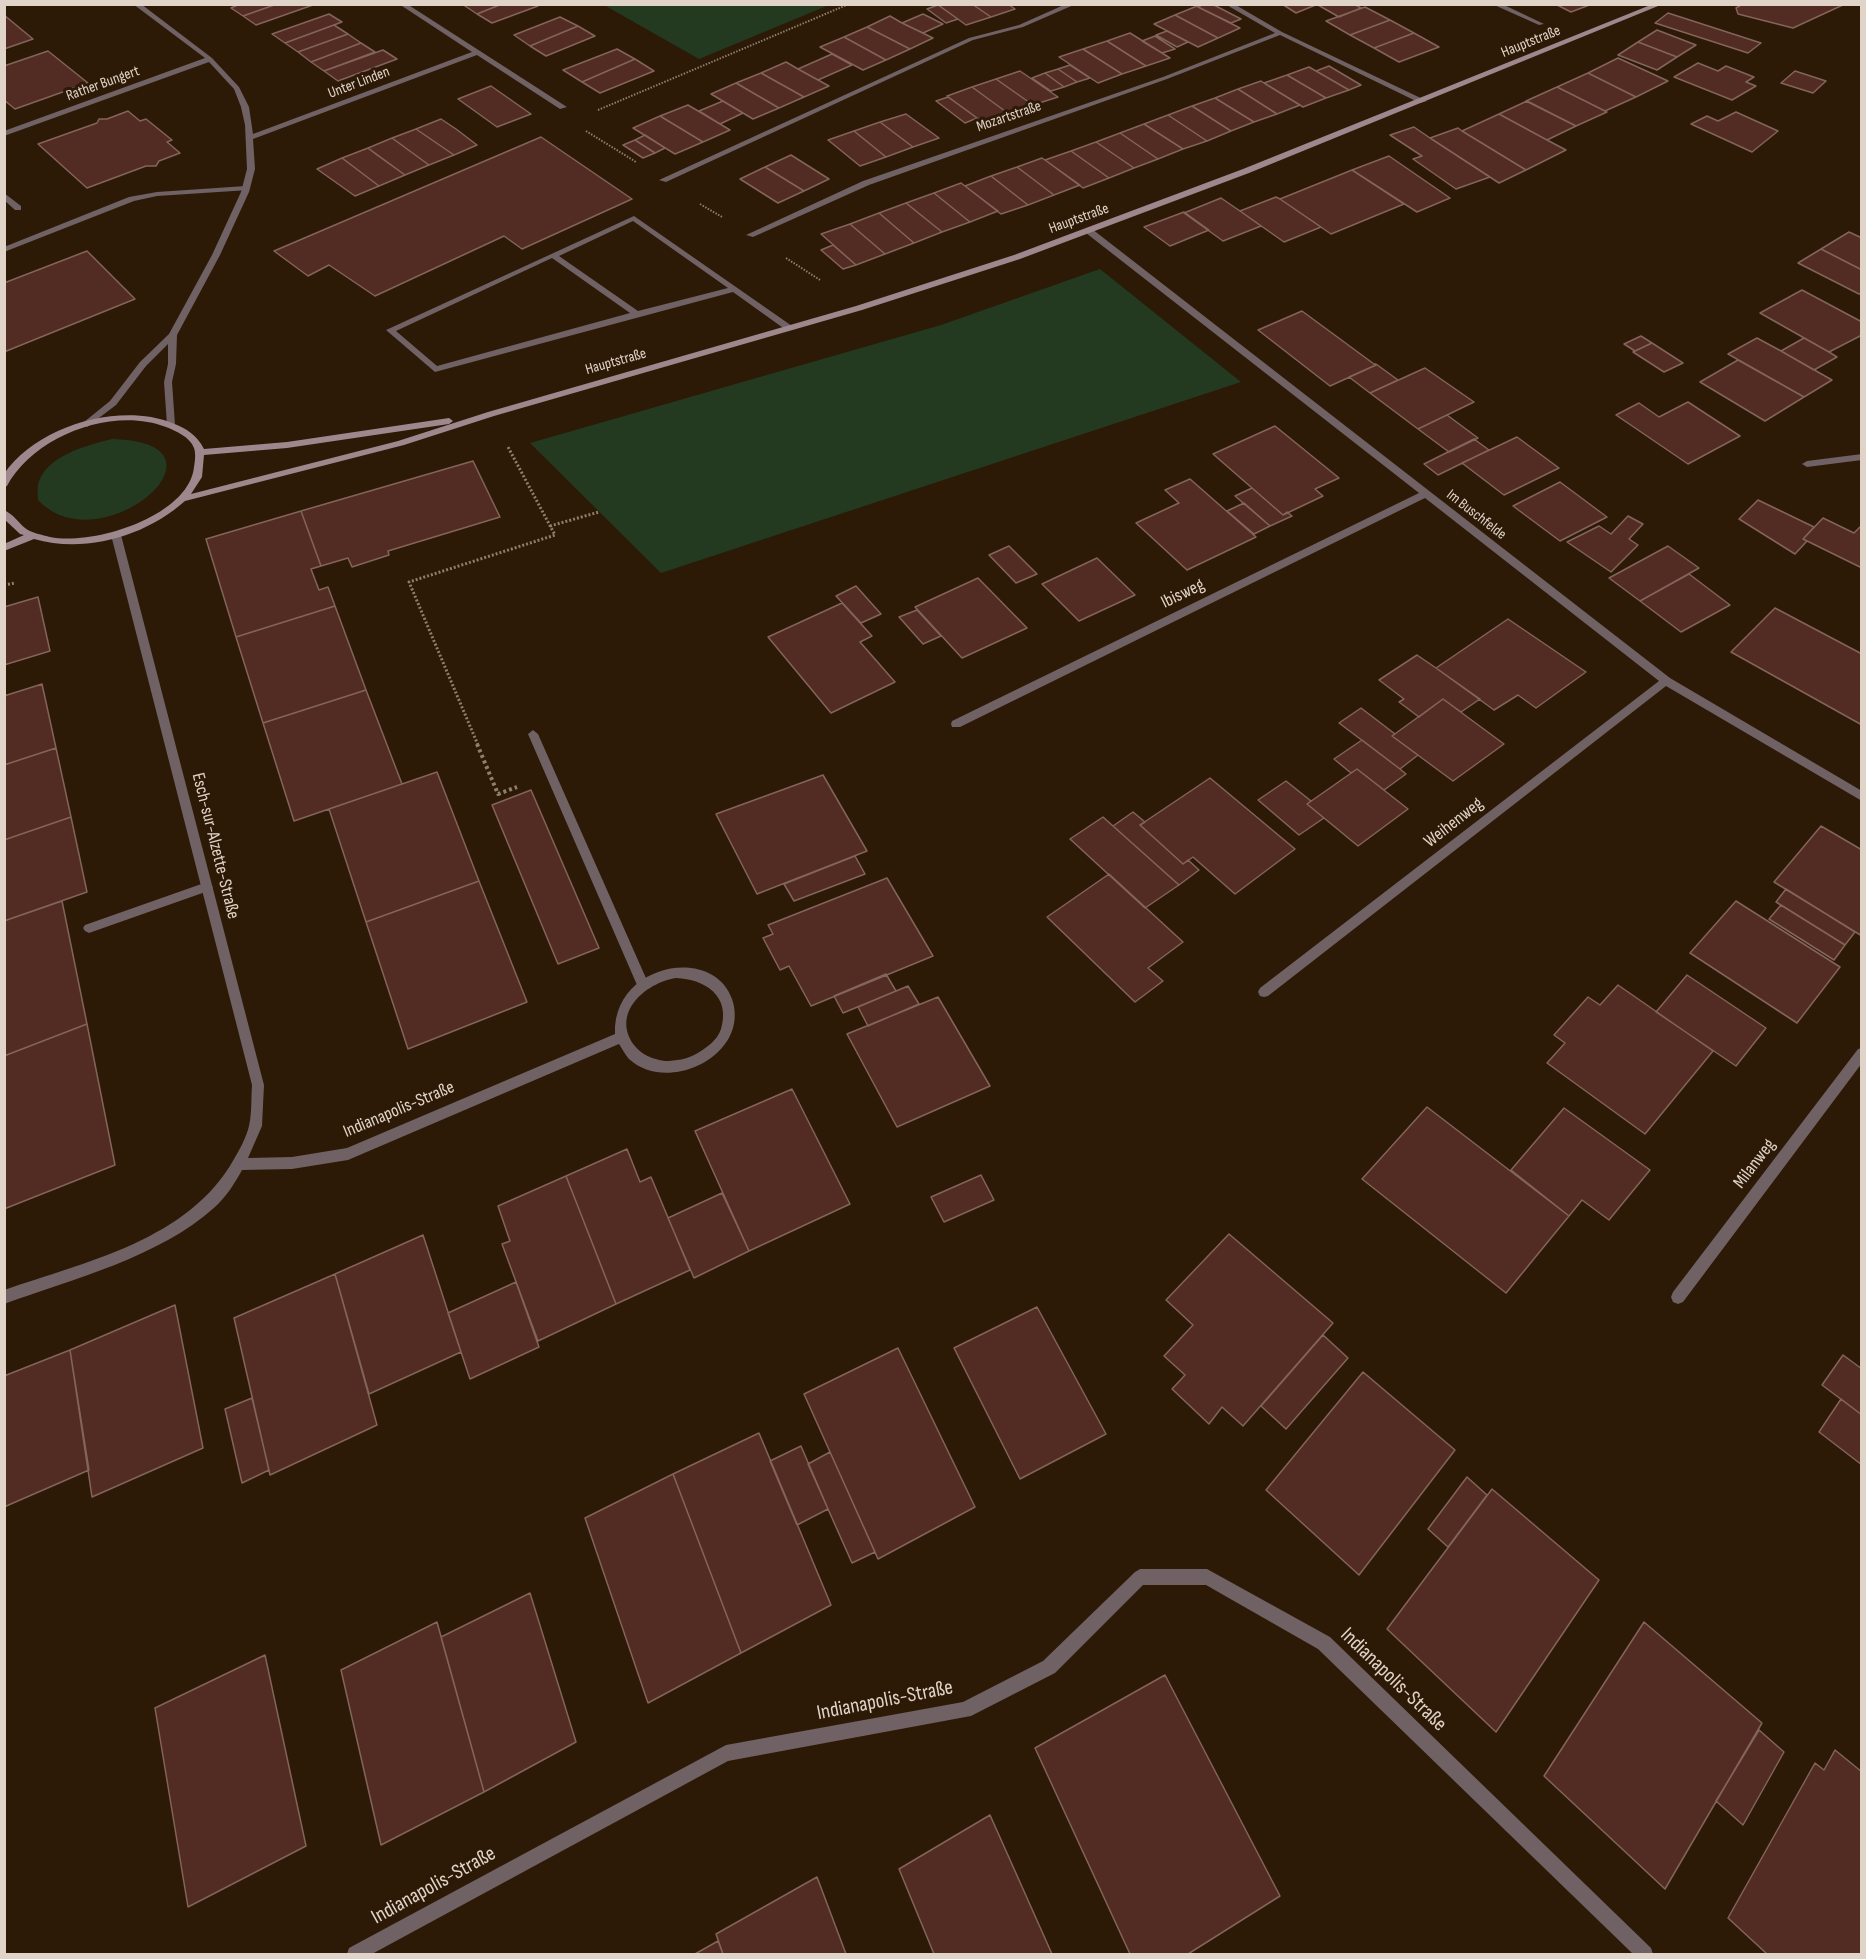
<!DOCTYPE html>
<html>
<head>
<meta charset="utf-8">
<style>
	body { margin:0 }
	#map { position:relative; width:1866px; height:1959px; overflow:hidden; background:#2c1906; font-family:"Sofia Sans Condensed",sans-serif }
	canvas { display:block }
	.frame { position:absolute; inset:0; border:6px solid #e0d3c7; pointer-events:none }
</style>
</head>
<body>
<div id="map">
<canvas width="1866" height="1959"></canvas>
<div class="frame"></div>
</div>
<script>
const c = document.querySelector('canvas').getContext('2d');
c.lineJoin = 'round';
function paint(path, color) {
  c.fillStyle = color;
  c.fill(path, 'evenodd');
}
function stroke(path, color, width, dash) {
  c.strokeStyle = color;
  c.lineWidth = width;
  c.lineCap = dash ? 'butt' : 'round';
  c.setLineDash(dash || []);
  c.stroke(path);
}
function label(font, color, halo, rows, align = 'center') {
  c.font = font + ' "Sofia Sans Condensed",sans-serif';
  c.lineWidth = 6;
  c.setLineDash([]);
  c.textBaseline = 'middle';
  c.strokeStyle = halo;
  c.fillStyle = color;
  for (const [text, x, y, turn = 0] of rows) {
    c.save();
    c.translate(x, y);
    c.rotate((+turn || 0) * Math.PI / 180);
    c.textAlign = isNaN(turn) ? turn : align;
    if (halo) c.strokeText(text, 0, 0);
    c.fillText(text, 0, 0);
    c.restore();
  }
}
const green = new Path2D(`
	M604,5h225l-130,54z
	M1100,269l141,113 -580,191 -131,-130 411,-118z
	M112,439c133,3 -11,128 -74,61 0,-4 -1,-10 0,-15 6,-29 50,-40 74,-46z`);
const building = new Path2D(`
	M240,4h37l-34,12 -12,-8z
	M277,4l36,1 -57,20 -13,-9z
	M462,4h40l-25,10z
	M502,4h34l2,2 -46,17 -15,-9z
	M937,4h35l19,13 -25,8z
	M972,4h36l7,5 -24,8z
	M1204,4h8l29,15 -10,4 -33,-16z
	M1282,4h36l-22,9z
	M1354,4l7,4 -22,9 -21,-12z
	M1555,4h37l-21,8z
	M1743,4h102l-52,24 -55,-14 -2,-6z
	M938,5l20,14 -12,4 -19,-14z
	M1197,6l1,1 42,21 -22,10 -43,-23z
	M1365,7l25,13 -40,15 -24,-14z
	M1668,13l93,30 -13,10 -93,-30z
	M329,14l13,8 -57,21 -13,-9z
	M923,14l20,10 -20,9 -21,-10z
	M4,15l29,24 -29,10z
	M1175,15l43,23 -20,9 -44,-23z
	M890,16l12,7 31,15 -23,11 -43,-22z
	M560,17l18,9 -48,20 -16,-11z
	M1390,20l24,13 -40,15 -24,-13z
	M334,25l14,9 -50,18 -13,-9z
	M578,26l17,10 -49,20 -16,-10z
	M867,27l43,22 -24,11 -42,-23z
	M1657,30l39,15 -19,12 -39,-15z
	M1167,31l21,11 -11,5 -21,-12z
	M1130,33l40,25 -24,8 -39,-25z
	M1414,33l25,14 -40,15 -25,-14z
	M348,34l13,9 -50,19 -13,-10z
	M1155,36l20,13 -13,4 -20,-12z
	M844,37l42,23 -23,10 -43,-23z
	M1107,41l39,25 -24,8 -39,-25z
	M1638,42l39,15 -20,13 -39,-15z
	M361,43l14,9 -51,19 -13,-9z
	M617,49l18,10 -53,23 -19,-12z
	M1083,49l39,25 -24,9 -39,-26z
	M383,50l14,9 -59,22 -14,-10z
	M48,51l40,32 -73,26 -11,-9v-34z
	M832,54l20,11 -34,15 -20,-11z
	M1618,58l50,23 -32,16 -48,-24z
	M635,59l19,12 -54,22 -18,-11z
	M786,62l12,7 31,17 -25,11 -43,-24z
	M1698,63l20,8 8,-5 28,11 -8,5 10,4 -24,14 -58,-23z
	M1070,65l20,13 -13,4 -19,-13z
	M1329,66l32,19 -12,5 -33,-19z
	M1309,67l7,4 33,19 -23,8 -39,-23z
	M1058,69l19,13 -13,5 -19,-14z
	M1020,71l38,26 -25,8 -37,-26z
	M1795,71l31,10 -13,12 -32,-10z
	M761,73l43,24 -25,11 -43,-25z
	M1045,73l19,14 -13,4 -19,-13z
	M1588,73l48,24 -31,14 -48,-24z
	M1287,75l39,23 -23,9 -39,-24z
	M996,79l37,26 -24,9 -37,-27z
	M1261,81l3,2 36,22 -23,9 -39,-25z
	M736,83l43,25 -26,11 -42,-25z
	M491,86l40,28 -34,13 -39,-28z
	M972,87l37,27 -25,9 -37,-27z
	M1557,87l50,25 -31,14 -50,-25z
	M1238,89l39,25 -23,8 -39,-24z
	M948,97l29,21 -12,5 -29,-22z
	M1215,98l39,24 -23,9 -39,-25z
	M723,101l20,12 -23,11 -21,-13z
	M1527,101l49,25 -29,14 -48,-26z
	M688,105l32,19 10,6 -27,12 -43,-26z
	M1192,106l39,25 -24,10 -39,-26z
	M128,111l12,10 6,-2 26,21 -5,2 13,11 -21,8 -3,5h-10l-59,22 -49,-44 59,-21 2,-4h8z
	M1736,112l42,19 -26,21 -61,-28 16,-8 11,5z
	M906,114l33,24 -26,9 -33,-25z
	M1499,114l48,26 19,10 -40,20 -64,-39z
	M1168,115l39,26 -24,8 -39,-25z
	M660,116l43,26 -28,12 -42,-26z
	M441,119l15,10 21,16 -23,10 -38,-26z
	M880,122l33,25 -27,10 -32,-26z
	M1144,124l39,25 -25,10 -38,-26z
	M1414,127l16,11 60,39 -34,12 -43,-30 9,-3 -32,-21z
	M1458,128l4,3 64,39 -27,13 -69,-45z
	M416,129l38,26 -25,10 -37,-27z
	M854,131l32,26 -26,9 -32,-26z
	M1120,133l38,26 -24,9 -38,-26z
	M645,135l20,13 -10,5 -20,-13z
	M541,137l91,62 -110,50 -18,-13 -129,60 -46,-31 -21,11 -34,-25z
	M392,138l26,19 11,8 -24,10 -37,-27z
	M635,140l20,13 -12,5 -20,-13z
	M1096,142l38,26 -25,10 -38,-27z
	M368,148l9,7 28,20 -26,11 -37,-28z
	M1071,151l38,27 -26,10 -38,-28z
	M791,155l38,24 -25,12 -39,-24z
	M1389,156l61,42 -33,14 -65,-42z
	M342,158l37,28 -24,10 -38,-27z
	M1042,158l3,2 35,25 -26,10 -37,-28z
	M765,167l39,24 -26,12 -38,-24z
	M1017,167l37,28 -26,10 -37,-29z
	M1352,170l52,34 -73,30 -51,-35z
	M991,176l37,29 -27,9 -36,-28z
	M961,183l4,3 33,25 -28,11 -36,-29z
	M934,193l36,29 -28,10 -36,-29z
	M1276,197l4,2 41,28 -37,15 -44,-31z
	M1221,198l19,13 21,15 -38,15 -39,-28z
	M906,203l36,29 -28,11 -35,-30z
	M1184,212l25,18 -39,16 -26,-19z
	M879,213l35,30 -29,11 -35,-30z
	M850,224l35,30 -29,11 -35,-31z
	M1849,232l13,6v32l-41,-21z
	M833,245l23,20 -13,4 -22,-19z
	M1821,249l41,21v23l-3,1 -61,-31z
	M87,251l48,48 -131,53v-69z
	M1802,290l60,32v13l-33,17 -69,-39z
	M1302,311l72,53 2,1 -46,21 -72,-56z
	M1641,336l11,7 -17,8 -11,-7z
	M1757,338l24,13 51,29 -28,17 -76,-43z
	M1804,338l25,14 8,5 -23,13 -33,-19z
	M1652,343l31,20 -19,9 -31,-20z
	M1738,360l66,37 -39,24 -65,-39z
	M1374,364h2l22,16 -28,13 -21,-16 27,-12z
	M1425,368l49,34 -56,27 -48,-36z
	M1688,402l52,34 -52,28 -72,-49 23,-12 20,14z
	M1447,415l31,23 -29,14 -31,-23z
	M1275,426l64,52 -24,11 8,7 -40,19 -70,-61z
	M1517,437l42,31 -55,27 -42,-32z
	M1474,439l15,11 -51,25 -14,-11z
	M473,461l27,56 -112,34 1,4 -37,12 -4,-9 -27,8 -20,-55z
	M1190,479l66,58 -69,33 -51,-47 43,-20 -14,-13z
	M1560,482l47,35 -47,24 -47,-35z
	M1252,488l31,27 4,-3 5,4 -22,10 -35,-30z
	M1758,500l56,27 -11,12 4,2 -12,13 -56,-35z
	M1244,503l26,23 -16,8 -27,-23z
	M301,511l20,55 -10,3 8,21 9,-3 7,19 -99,31 -30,-98z
	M1628,516l15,8 -14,15 9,6 -27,27 -44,-30 32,-16 12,8z
	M1823,518l31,15 8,-8v43l-59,-29z
	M1009,546l28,28 -21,9 -27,-28z
	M1668,546l31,22 -59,33 -31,-23z
	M1097,558l38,37 -56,26 -37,-37z
	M1689,574l41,31 -49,27 -41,-31z
	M978,578l49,50 -65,30 -47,-51z
	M856,586l25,28 -20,9 -25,-27z
	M38,597l12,54 -46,14v-58z
	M842,603l30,33 -12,6 35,40 -64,31 -63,-76z
	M335,606l31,84 -103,33 -27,-86z
	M1775,608l87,46v71l-131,-73z
	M917,610l24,26 -18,8 -24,-27z
	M1508,619l78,53 -50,36 -18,-13 -24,15 -58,-42z
	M1417,655l19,13 44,31 -19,13 -18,-13 -24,18 -20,-15 5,-3 -25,-19z
	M42,684l14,64 -52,17v-69z
	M366,690l36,94 -108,37 -31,-98z
	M1443,699l61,45 -51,37 -61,-45z
	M1361,708l34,26 -3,2 26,19 -18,14 -61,-46z
	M1362,740l38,29 6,5 -22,16 -27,-21 -6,4 -17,-14z
	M56,748l15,69 -67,23v-75z
	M1357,769l51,40 -50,37 -51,-42z
	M437,772l42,109 -113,41 -37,-113z
	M823,775l44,76 -110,43 -41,-80z
	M1210,778l85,71 -60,45 -42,-37 -10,7 -43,-39z
	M1286,781l25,20 -4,3 17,14 -25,17 -41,-35z
	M531,790l68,158 -41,16 -66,-159z
	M1133,812l12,10 -5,3 43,39 5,-4 11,10 -20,15 -66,-59z
	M71,817l16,75 -83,29v-81z
	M1103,817l10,9 66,59 -34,23 -75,-69z
	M1821,826l41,24v86l-88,-54z
	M855,856l10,18 -71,27 -10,-17z
	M1109,874l74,68 -35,26 15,13 -28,21 -88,-85z
	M887,878l46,78 -122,50 -22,-40 -9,4 -17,-32 10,-4 -5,-9z
	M479,881l48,121 -119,47 -42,-127z
	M1786,889l69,43 -10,13 -69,-43z
	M62,901l25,123 -83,32v-135z
	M1736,901l104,66 -43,56 -107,-70z
	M1781,905l64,40 -11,15 -65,-41z
	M886,974l10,17 -53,22 -9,-17z
	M1687,975l79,53 -30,38 -80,-54z
	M1618,985l95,66 -68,83 -98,-71 18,-20 -11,-8 34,-38 12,8z
	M908,986l11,18 -51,22 -10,-19z
	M938,997l52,89 -93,41 -50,-93z
	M87,1024l28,141 -111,44v-153z
	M792,1089l58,115 -101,47 -54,-120z
	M1427,1107l142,109 -63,77 -144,-114z
	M1564,1108l86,62 -41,50 -27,-20 -13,16 -58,-46z
	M627,1149l13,33 11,-5 39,93 -74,34 -50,-128z
	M981,1175l13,25 -50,22 -13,-25z
	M566,1176l50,128 -78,37 -36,-97 8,-3 -12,-35z
	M722,1193l27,58 -55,27 -26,-60z
	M1229,1234l104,89 -90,103 -21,-19 -13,17 -37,-35 13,-14 -21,-19 29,-31 -27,-25z
	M423,1235l38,117 -92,42 -34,-120z
	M335,1274l42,151 -107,50 -36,-157z
	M516,1282l23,65 -69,32 -22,-66z
	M175,1305l28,143 -111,49 -22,-147z
	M1037,1307l69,127 -86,45 -66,-131z
	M1323,1335l25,23 -62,71 -25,-23z
	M898,1348l77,159 -97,52 -74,-165z
	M70,1350l19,120 -85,37v-131z
	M1843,1355l19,14v46l-40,-30z
	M1363,1372l92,78 -96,125 -93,-85z
	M252,1398l17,72 -27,13 -17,-74z
	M1841,1399l21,16v50l-43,-33z
	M759,1433l72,172 -90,48 -68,-179z
	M801,1446l27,63 -31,16 -27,-64z
	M830,1452l45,100 -23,11 -44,-99z
	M673,1474l68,179 -93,50 -63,-185z
	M1467,1477l20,18 -39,52 -20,-18z
	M1492,1489l107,91 -103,152 -109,-103z
	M530,1593l46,149 -92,50 -43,-155z
	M437,1622l47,170 -103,53 -40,-175z
	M1644,1622l118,101 -97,166 -121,-113z
	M265,1655l41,191 -118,61 -33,-199z
	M1165,1675l115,221 -92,58h-58l-95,-206z
	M1759,1730l25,22 -41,73 -27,-24z
	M1835,1750l27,22v182h-95l-39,-36 87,-155 9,7z
	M990,1815l62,139h-118l-35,-85z
	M817,1877l29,77h-123l-7,-20z
	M718,1941l5,13h-28z`);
const pathFar2 = new Path2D(`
	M598,110l251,-106
	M586,131l50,31
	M700,204l22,13
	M786,258l34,22`);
const pathFar1 = new Path2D(`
	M550,526l49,-14
	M4,585l11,-2
	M478,745l-69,-163 146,-47 -47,-88`);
const path = new Path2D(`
	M477,744l21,50 19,-7`);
const lane = new Path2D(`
	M246,186l4,2 -1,2 -92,6 -23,5 -130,51v-5l125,-50 28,-5z
	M4,193l17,13v4h-6l-11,-10z
	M634,216l158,110v4h-6l-53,-38 -298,80 -49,-42zM633,221l95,67 -90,23 -79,-55zM552,258l78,55 -193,53 -41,-35z
	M533,730l5,4 111,251 -2,4h-8l-2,-4 -109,-251z
	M207,882l6,5 -2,3 -122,43 -4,-2 -2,-3 2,-3z`);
const street = new Path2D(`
	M133,4h8l71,54 27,29 10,20 4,27 219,-82 -73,-48h8l160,103 -7,2 -83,-54 -224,84 2,30 -6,23 -29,63 -43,80 -1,29 -4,18 3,43 -4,3 -4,-3 -3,-43 4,-18v-20l-22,22 -30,39 -29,22 -4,-3 1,-2 26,-21 30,-39 29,-28 43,-79 29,-63 6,-23 -2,-44 -4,-18 -7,-18 -25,-27 -205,74v-5l201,-73z
	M1066,4h10l-53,23 -50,13 -307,142 -7,-2 310,-142 50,-13z
	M1225,4h9l48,28 145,69 -7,2 -140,-68 -113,44 -298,106 -116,52 -7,-2 117,-54 300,-104 112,-44z
	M1492,4h10l42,20 -5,1z
	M1086,229h6l578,449 192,113v10l-196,-115 -398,310 -4,1 -4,-1 -2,-4 2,-4 399,-307 -234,-183 -465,229h-8l-1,-3 1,-3 467,-228 -333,-260z
	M1862,454v6l-55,7 -5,-3 5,-3z
	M116,532l5,3 143,550 -2,41 -14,32 44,-1 55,-9 268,-114c-3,-70 98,-90 117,-35 19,56 -64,96 -103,60 -4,-4 -7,-11 -10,-15l-271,116 -56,9 -50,1c-7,13 -16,27 -27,37 -55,50 -142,72 -211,97v-14c81,-28 185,-50 230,-131 6,-10 12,-21 15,-33 3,-13 2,-27 3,-41l-141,-550zM676,978c29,1 55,18 45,51 -4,12 -15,19 -25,25 -9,5 -20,7 -31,7 -13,-2 -23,-6 -31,-16 -23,-32 11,-62 42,-67z
	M1862,1048v15l-179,239 -5,2 -5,-2 -2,-5 2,-5 185,-243z
	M1140,1569h67l123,68 321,311 2,6h-20l-315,-305 -112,-64h-63l-88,88 -84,43 -243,45 -356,193h-25l2,-6 377,-203 237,-43 80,-41 92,-89z`);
const secondary = new Path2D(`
	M1653,4h10l-414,169 -229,86 -158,51 -368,106 -90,29 -219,56c-39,35 -100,53 -151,38l-30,12v-7l20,-9 -4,-1 -16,-15v-9c9,4 14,12 21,18 6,5 18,7 25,9 43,9 139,-21 144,-70 1,-6 2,-13 0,-19 -4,-11 -18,-17 -28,-21 -54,-21 -132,9 -159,59l-3,1v-13c33,-48 115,-72 168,-51 14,5 25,12 32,26l83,-7 162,-24 4,3 -4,3 -162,24 -83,7 -2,22 -11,17 207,-53 90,-29 368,-106 158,-51 229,-86z`);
const farStreetnames = [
	["Hauptstraße",1531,42,-22],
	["Unter Linden",359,83,-21],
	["Rather Bungert",103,84,-20],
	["Mozartstraße",1009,117,-19],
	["Hauptstraße",1079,219,-20],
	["Hauptstraße",616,362,-16],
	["Im Buschfelde",1476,515,38]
];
const streetNames = [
	["Ibisweg",1183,594,-26],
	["Weihenweg",1454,823,-38],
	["Esch-sur-Alzette-Straße",215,846,76],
	["Indianapolis-Straße",399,1110,-23],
	["Milanweg",1755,1164,-53]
];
const nearStreetnames = [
	["Indianapolis-Straße",1393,1680,44],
	["Indianapolis-Straße",885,1701,-11],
	["Indianapolis-Straße",434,1886,-29]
];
paint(green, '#233a21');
paint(building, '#522c22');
stroke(building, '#83645b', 1.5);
stroke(pathFar2, '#8d7e6e', 2, [1.5, 1.5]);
stroke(pathFar1, '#8d7e6e', 3, [2, 2]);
stroke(path, '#8d7e6e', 4, [3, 3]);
paint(lane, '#6f6164');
paint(street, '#6f6164');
paint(secondary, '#9e878d');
label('15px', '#e0d3c7', '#2c1906', farStreetnames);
label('18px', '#e0d3c7', '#2c1906', streetNames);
label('21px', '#e0d3c7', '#2c1906', nearStreetnames);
</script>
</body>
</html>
